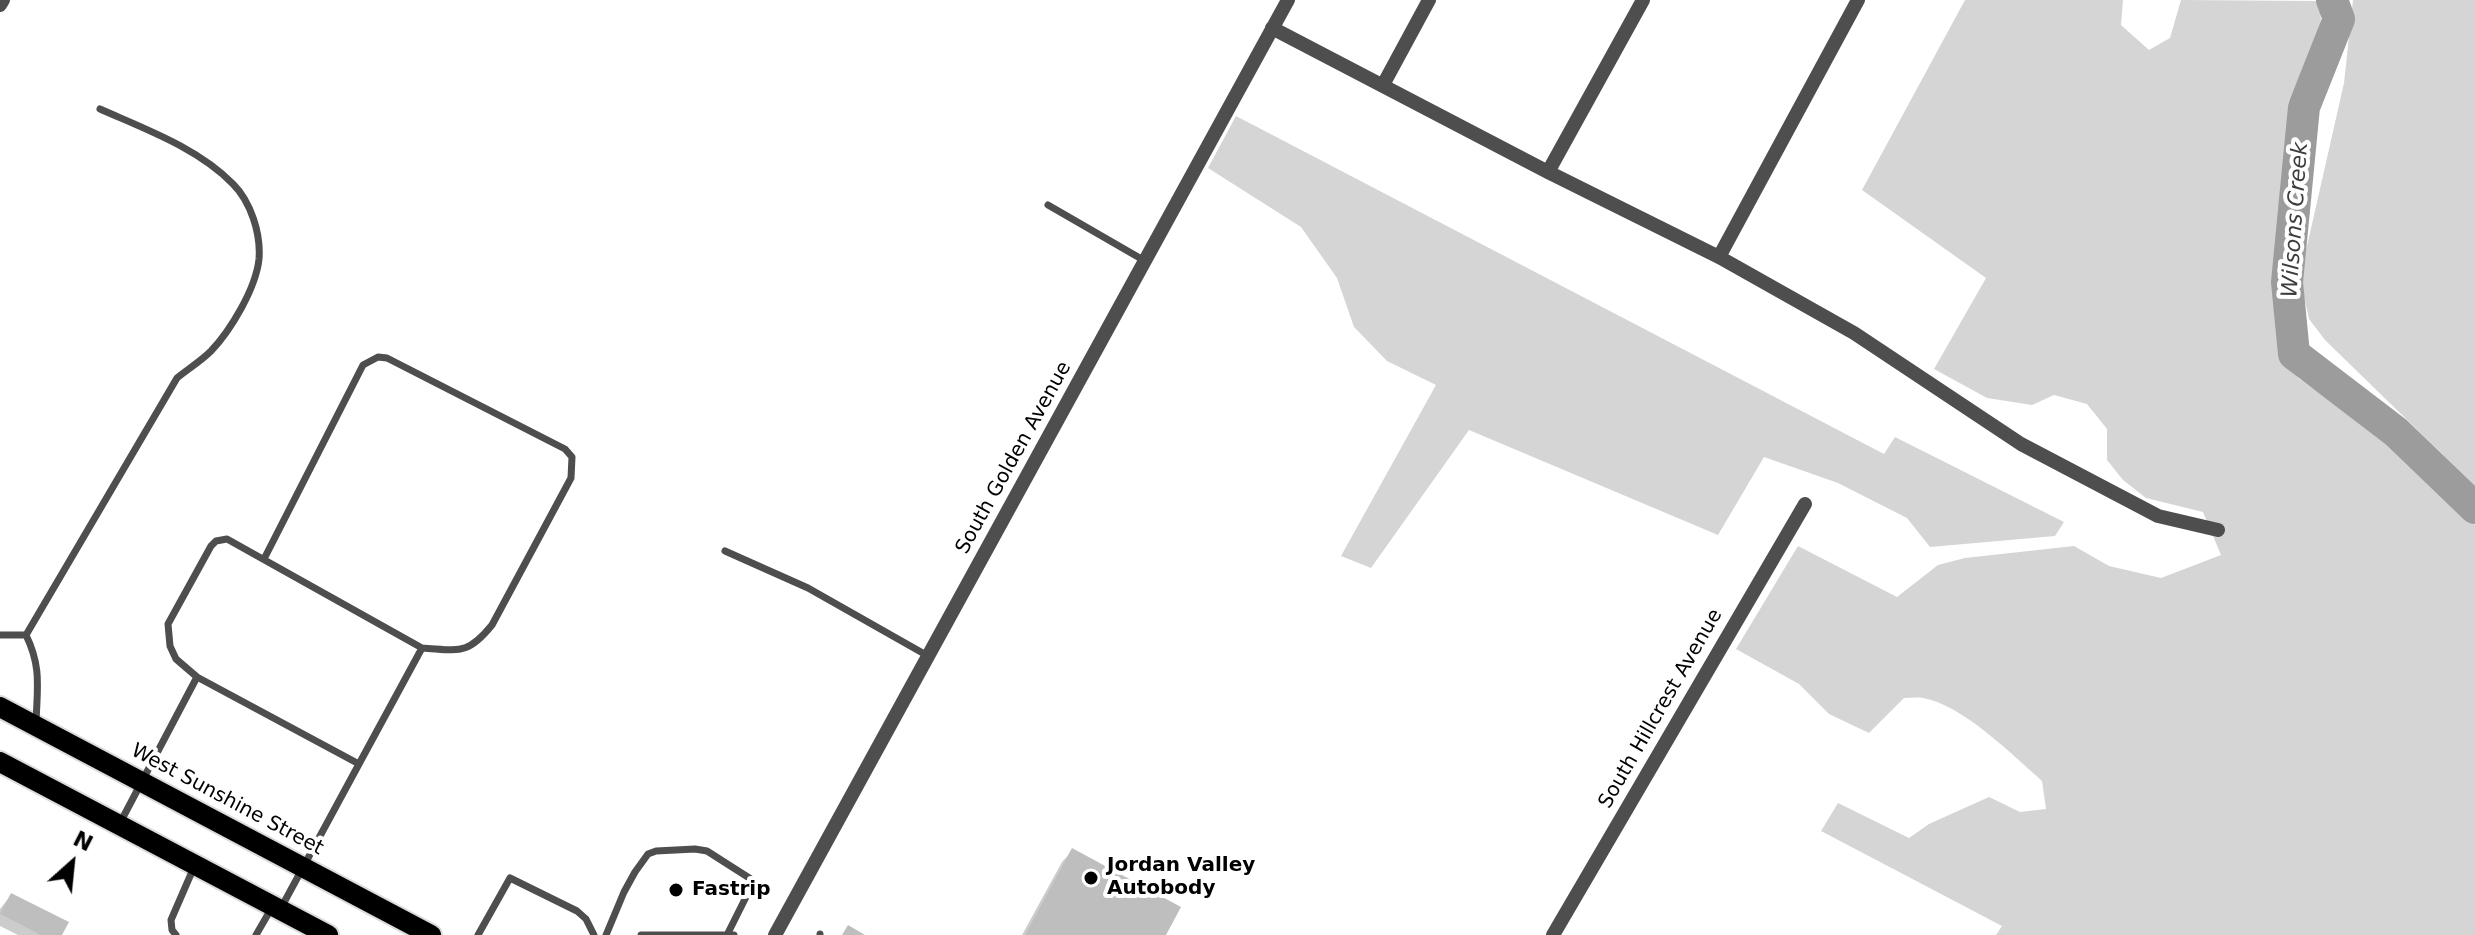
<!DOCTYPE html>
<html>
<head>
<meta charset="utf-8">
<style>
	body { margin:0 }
	#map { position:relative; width:2475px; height:935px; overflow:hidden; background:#fff; font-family:"DejaVu Sans",sans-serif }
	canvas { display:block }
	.north { position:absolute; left:32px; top:823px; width:80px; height:80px; -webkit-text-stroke:6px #fff; paint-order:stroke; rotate:27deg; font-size:22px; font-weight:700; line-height:32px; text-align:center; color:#000 }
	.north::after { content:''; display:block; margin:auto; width:28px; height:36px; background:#000; clip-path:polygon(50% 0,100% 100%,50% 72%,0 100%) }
</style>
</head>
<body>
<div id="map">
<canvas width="2475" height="935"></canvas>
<div class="north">N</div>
</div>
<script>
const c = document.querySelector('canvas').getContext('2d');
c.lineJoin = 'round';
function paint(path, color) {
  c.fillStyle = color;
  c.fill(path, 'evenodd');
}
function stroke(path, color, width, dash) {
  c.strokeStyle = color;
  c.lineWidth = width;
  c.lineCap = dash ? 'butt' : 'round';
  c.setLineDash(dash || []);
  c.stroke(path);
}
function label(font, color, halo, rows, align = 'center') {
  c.font = font + ' "DejaVu Sans",sans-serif';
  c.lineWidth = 8;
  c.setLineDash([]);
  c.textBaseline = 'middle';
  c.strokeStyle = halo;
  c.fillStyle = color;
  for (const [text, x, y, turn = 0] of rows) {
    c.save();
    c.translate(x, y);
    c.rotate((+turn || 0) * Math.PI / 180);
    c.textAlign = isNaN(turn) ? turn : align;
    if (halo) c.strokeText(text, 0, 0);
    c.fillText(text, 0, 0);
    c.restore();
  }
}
const green = new Path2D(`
	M1965,0h158l-2,25 28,25 21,-12 11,-38 139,1 1,25 -33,77 -1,78 -14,110 6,53 19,34 84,59 93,88v410h-479l6,-9 -181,-95 17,-28 71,35 20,-14 60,-27 31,15 26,-3 -4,-28c-29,-26 -81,-77 -119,-83 -6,-1 -13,0 -19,0l-35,35 -40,-19 -30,-30 -63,-35 62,-103 99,51 41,-32 27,-7 109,-12 35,20 52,12 60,-23 -18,-43 -57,-14 -23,-18 -16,-20v-31l-20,-25 -33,-9 -22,10 -45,-7 -53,-29 52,-91 -124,-88z
	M2353,0h122v486l-150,-146 -16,-21 -9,-42 44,-194z
	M1236,116l648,338 11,-17 169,85 -9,14 -125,11 -23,-29 -69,-35 -74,-26 -46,78 -249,-105 -98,138 -30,-12 95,-171 -49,-24 -33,-34 -17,-49 -36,-51 -93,-59z`);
const shadow = new Path2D(`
	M1072,851l92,84h-142l40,-73z
	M11,895l49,40h-42l-18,-9v-17z`);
const river = new Path2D(`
	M2332,0l7,19 -35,88 -17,175 7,72 102,78 79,76`);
const building = new Path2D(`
	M1072,848l109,59 -15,28h-141z
	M11,893l58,29 -7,13h-21l-41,-21z
	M848,925l17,10h-23z`);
const service = new Path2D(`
	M1048,205l97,56
	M725,551l83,37 120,68
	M264,559l99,-194 15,-8 9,1 178,91 7,8 -1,21 -79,147c-25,31 -34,25 -70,23
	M0,635h26c16,33 11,53 10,89
	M26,635l151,-257c11,-9 24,-17 34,-27 20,-21 45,-63 48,-92 2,-25 -8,-57 -26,-75 -35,-36 -88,-55 -133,-75
	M197,677l-21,-18 -6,-13 -2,-22 43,-78 5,-5 11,-2 195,109 -63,116
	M120,823l77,-146 162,87 -78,144
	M176,935l-4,-5 -1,-10 23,-53
	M256,935l15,-26
	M478,935l32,-57 67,33 9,8 8,16
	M606,935l18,-43 11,-20 13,-18 8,-3 39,-2 12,2 47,30 -27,54
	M641,935h93
	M820,935v-1`);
const minor = new Path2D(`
	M0,5l3,-5
	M1272,28l276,144 171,85 135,76 167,111 137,72 60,14
	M1383,85l46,-85
	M1548,172l95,-172
	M1719,257l139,-257
	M775,935l513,-935
	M1553,935l252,-431`);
const primary = new Path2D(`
	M0,707l431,228
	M0,762l328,173`);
const markers = [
	[1091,878,8,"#000"],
	[676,890,8,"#000"]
];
const streetNames = [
	["South Golden Avenue",1014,458,-61],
	["South Hillcrest Avenue",1661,709,-60],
	["West Sunshine Street",227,800,28]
];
const poiNames = [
	["Jordan Valley",1107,866],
	["Autobody",1107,889],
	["Fastrip",692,890]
];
const waterNames = [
	["Wilsons Creek",2296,220,-86]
];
paint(green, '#d5d5d5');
paint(shadow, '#0003');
stroke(river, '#9c9c9c', 32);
paint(building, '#bebebe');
stroke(primary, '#dbdbdb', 24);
stroke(service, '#4e4e4e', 7);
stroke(minor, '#4e4e4e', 14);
stroke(primary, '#000', 20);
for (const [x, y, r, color] of markers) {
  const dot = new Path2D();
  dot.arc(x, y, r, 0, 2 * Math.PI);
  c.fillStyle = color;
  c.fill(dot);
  stroke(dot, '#fff', 3);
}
label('20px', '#000', '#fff', streetNames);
label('bold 20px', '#000', '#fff', poiNames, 'left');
label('italic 22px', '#3d3d3d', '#fff', waterNames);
</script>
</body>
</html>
